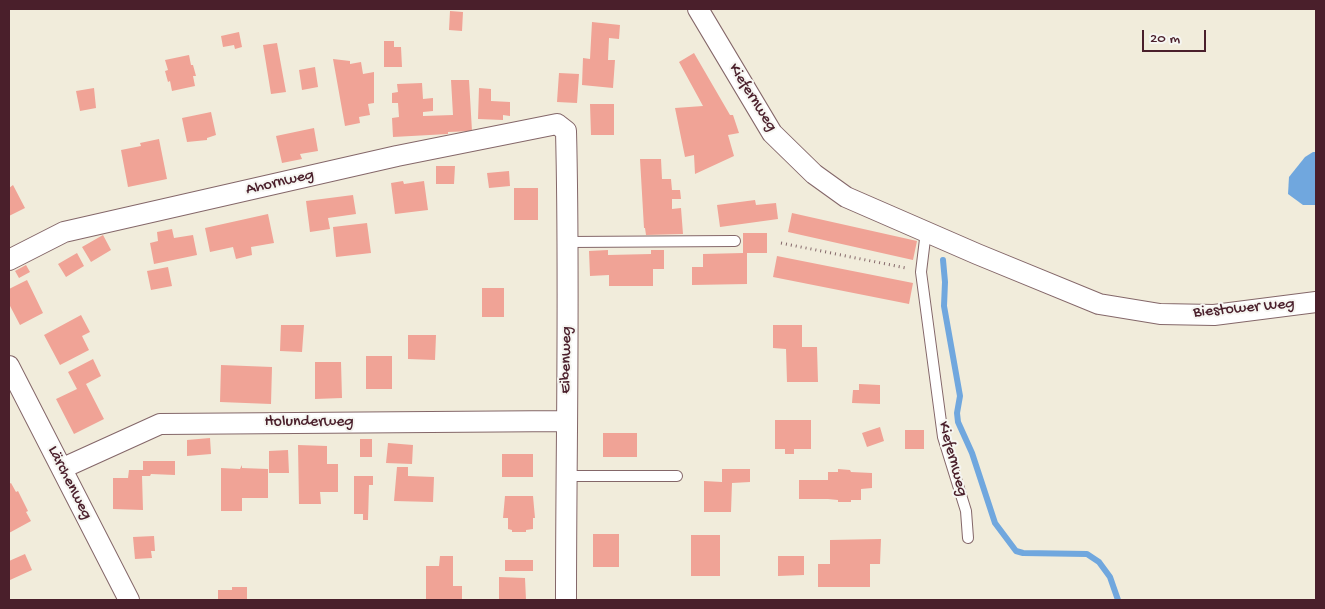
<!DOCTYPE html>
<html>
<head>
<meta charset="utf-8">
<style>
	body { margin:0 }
	#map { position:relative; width:1325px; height:609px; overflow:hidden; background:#f1ecdb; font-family:"Gochi Hand",sans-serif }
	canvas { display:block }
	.frame { position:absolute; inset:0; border:10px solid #4a1f2b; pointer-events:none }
	.scale { position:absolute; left:1142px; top:30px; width:64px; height:22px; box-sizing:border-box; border:2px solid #4a1f2b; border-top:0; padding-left:6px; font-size:15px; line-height:18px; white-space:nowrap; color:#4a1f2b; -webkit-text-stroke:4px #f6f6f2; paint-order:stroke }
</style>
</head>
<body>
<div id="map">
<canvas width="1325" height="609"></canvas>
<div class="frame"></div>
<div class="scale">20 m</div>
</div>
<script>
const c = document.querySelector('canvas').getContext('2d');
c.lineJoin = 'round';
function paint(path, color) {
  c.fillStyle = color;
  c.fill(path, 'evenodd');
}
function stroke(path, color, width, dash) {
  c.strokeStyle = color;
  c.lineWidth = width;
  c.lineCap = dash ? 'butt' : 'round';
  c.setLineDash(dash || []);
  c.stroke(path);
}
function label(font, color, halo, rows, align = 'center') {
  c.font = font + ' "Gochi Hand",sans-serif';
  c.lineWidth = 4;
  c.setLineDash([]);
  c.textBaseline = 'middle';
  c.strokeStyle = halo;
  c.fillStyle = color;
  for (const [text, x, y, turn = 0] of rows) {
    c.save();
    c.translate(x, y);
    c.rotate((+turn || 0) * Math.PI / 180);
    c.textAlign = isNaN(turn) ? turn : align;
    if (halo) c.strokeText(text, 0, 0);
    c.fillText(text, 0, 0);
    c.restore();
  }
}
const water = new Path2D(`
	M1313,152h3v53h-13l-15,-11 1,-17 16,-20z`);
const stream = new Path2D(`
	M943,260l2,22 -1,24 16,90 -3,17 1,9 14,31 23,70 21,28 7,2 64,1 12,8 11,15 8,23`);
const building = new Path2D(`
	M450,11l13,1 -1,19 -13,-1z
	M592,22l28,3 -1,14 -10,-1 -1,22h7l-2,28 -31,-3 1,-27 7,1z
	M239,32l3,15 -7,2 -1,-4 -11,2 -2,-11z
	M384,41h10v6h7l1,20h-18z
	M277,43l9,49 -15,2 -8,-49z
	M694,53l36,62h3l6,18 -11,2 6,21 -39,18 -1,-19 -9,2 -10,-49 28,-2 -24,-44z
	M189,55l2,10h2l3,11h-3l2,10 -23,5 -2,-10 -2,1 -3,-11 3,-1 -3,-10z
	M333,59l17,2v3l11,-2 2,12 11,-2v31l-6,1 2,11 -11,2 1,6 -15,3z
	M315,67l3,20 -16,3 -3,-20z
	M559,73l20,1 -2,29 -20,-1z
	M451,80h18l3,51 -24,1v2l-55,3 -1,-19 7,-1 -1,-14h-6v-10l6,-1 -1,-8 25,-1 1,16 10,-1v13l-10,1v4l30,-1z
	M94,88l2,20 -16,3 -4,-20z
	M479,88l12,1v12l19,1v14l-7,-1v5l-25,-1z
	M590,104h24v31h-23z
	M211,112l5,23 -9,3v2l-20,2 -5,-24z
	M314,128l4,23 -18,3 2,5 -20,4 -6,-27z
	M159,139l8,40 -39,8 -7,-37 20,-4 -1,-3z
	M640,159h21l1,20h9l1,11h8l1,9h-9v10l9,-1 2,26 -37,1 -1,-7h-1z
	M436,166h19l-1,18h-18z
	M509,171l1,15 -21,2 -2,-15z
	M403,181l1,3 20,-3 4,29 -33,4 -4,-31z
	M13,185l12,23 -16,8v-28z
	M514,188h24v32h-24z
	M353,195l3,19 -28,4 2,11 -20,3 -4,-31z
	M755,200l1,5 20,-2 2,16 -58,8 -3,-22z
	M792,213l125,28 -4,19 -125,-28z
	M268,214l6,29 -23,4 1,8 -16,4 -3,-12 -23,5 -5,-24z
	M367,223l4,30 -35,4 -3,-30z
	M172,229l2,9 19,-3 4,20 -43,9 -4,-21 8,-2 -1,-9z
	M743,233h24v20h-20v31l-55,1v-18h11v-13l40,-1z
	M103,235l8,15 -20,12 -9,-15z
	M608,250v5l43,-1v-4h13v19h-11v17h-44v-11l-19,1 -1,-25z
	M77,253l7,13 -18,11 -8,-13z
	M777,256l136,27 -4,21 -136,-27z
	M26,265l4,7 -11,6 -4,-7z
	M168,267l4,19 -21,4 -4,-19z
	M27,280l16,33 -23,12 -11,-21v-15z
	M482,288h22v29h-22z
	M81,315l9,17 -8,4 7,14 -29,15 -16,-30z
	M281,325h23l-2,27 -22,-1z
	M773,325h29v22h15l1,35h-31l-1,-33 -13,-1z
	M408,335h28l-1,25 -27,-1z
	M366,356h26v33h-26z
	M93,359l8,17 -15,8 18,35 -30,15 -18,-35 21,-10 -9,-17z
	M315,362h26l1,36 -27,1z
	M221,365l51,2 -1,37 -51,-2z
	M859,384l21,1v19l-28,-1 1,-13h6z
	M775,420h36v29h-17v5h-9v-5h-10z
	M880,427l4,14 -17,6 -5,-14z
	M905,430h19v19h-19z
	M603,433h34v24h-34z
	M210,438l1,16 -24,2v-16z
	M360,439h12v18h-12z
	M388,443l25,2 -1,19 -26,-1z
	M298,445l29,1v18h11v28h-18l1,12h-22z
	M288,450l1,23h-20v-22z
	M502,454h31v23h-31z
	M143,461h32v14l-24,-1 -1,2h-8l1,34 -30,-1v-31h15l1,-8h14z
	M242,465v3l26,1v29h-26v13h-21v-43l19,1z
	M397,467h11v9l26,1 -1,25 -39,-1z
	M722,469h28v13l-18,1 -1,29h-27v-31l18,1z
	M838,469l12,1 1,2 21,1v15l-11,1v11h-10v2h-13v-2l-10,-1h-29v-19h29v-8h10z
	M354,476h19v9h-4l-1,35h-5v-6h-9z
	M11,483l5,9 2,-1 10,20 -2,1 5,9 -22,12v-49z
	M505,496h28l2,22h-2v11l-7,1v2h-14v-2l-4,-1v-11h-5z
	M593,534h26v33h-26z
	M691,535h29v41h-29z
	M154,536l1,15h-4l1,7 -17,1 -2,-22z
	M881,539l-1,25h-10v23h-52v-23h12v-24z
	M25,554l7,16 -22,10 -1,-19z
	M440,556h13v30h9v14h-36v-34h13z
	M778,556h26v19l-26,1z
	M505,560h28v11h-28z
	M499,577l26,1 1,22h-27z
	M232,587h15v13h-29v-10h14z`);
const path = new Path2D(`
	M781,243l125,25`);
const lane = new Path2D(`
	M926,231l-5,41 22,165 23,74 2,27
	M569,242l166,-1
	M566,476h111`);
const street = new Path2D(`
	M698,9l74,124 42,41 32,23 131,57 122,50 61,10 54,1 102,-13
	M9,260l55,-28 333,-76 160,-32 9,7c4,156 0,313 0,469
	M9,366l120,234
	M63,468l97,-44 406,-3`);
const streetNames = [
	["Kiefernweg",752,98,58],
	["Ahornweg",280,183,-13],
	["Biestower Weg",1244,309,-5],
	["Eibenweg",567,360,-89],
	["Holunderweg",309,423],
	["Kiefernweg",952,459,75],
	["Lärchenweg",69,483,63]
];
paint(water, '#70a7de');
stroke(stream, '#70a7de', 6);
paint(building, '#f0a396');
stroke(lane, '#846769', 12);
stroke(street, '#846769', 22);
stroke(path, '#846769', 3, [1, 4]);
stroke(lane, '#fff', 10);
stroke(street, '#fff', 20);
label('16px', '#4a1f2b', '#f6f6f2', streetNames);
</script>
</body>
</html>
